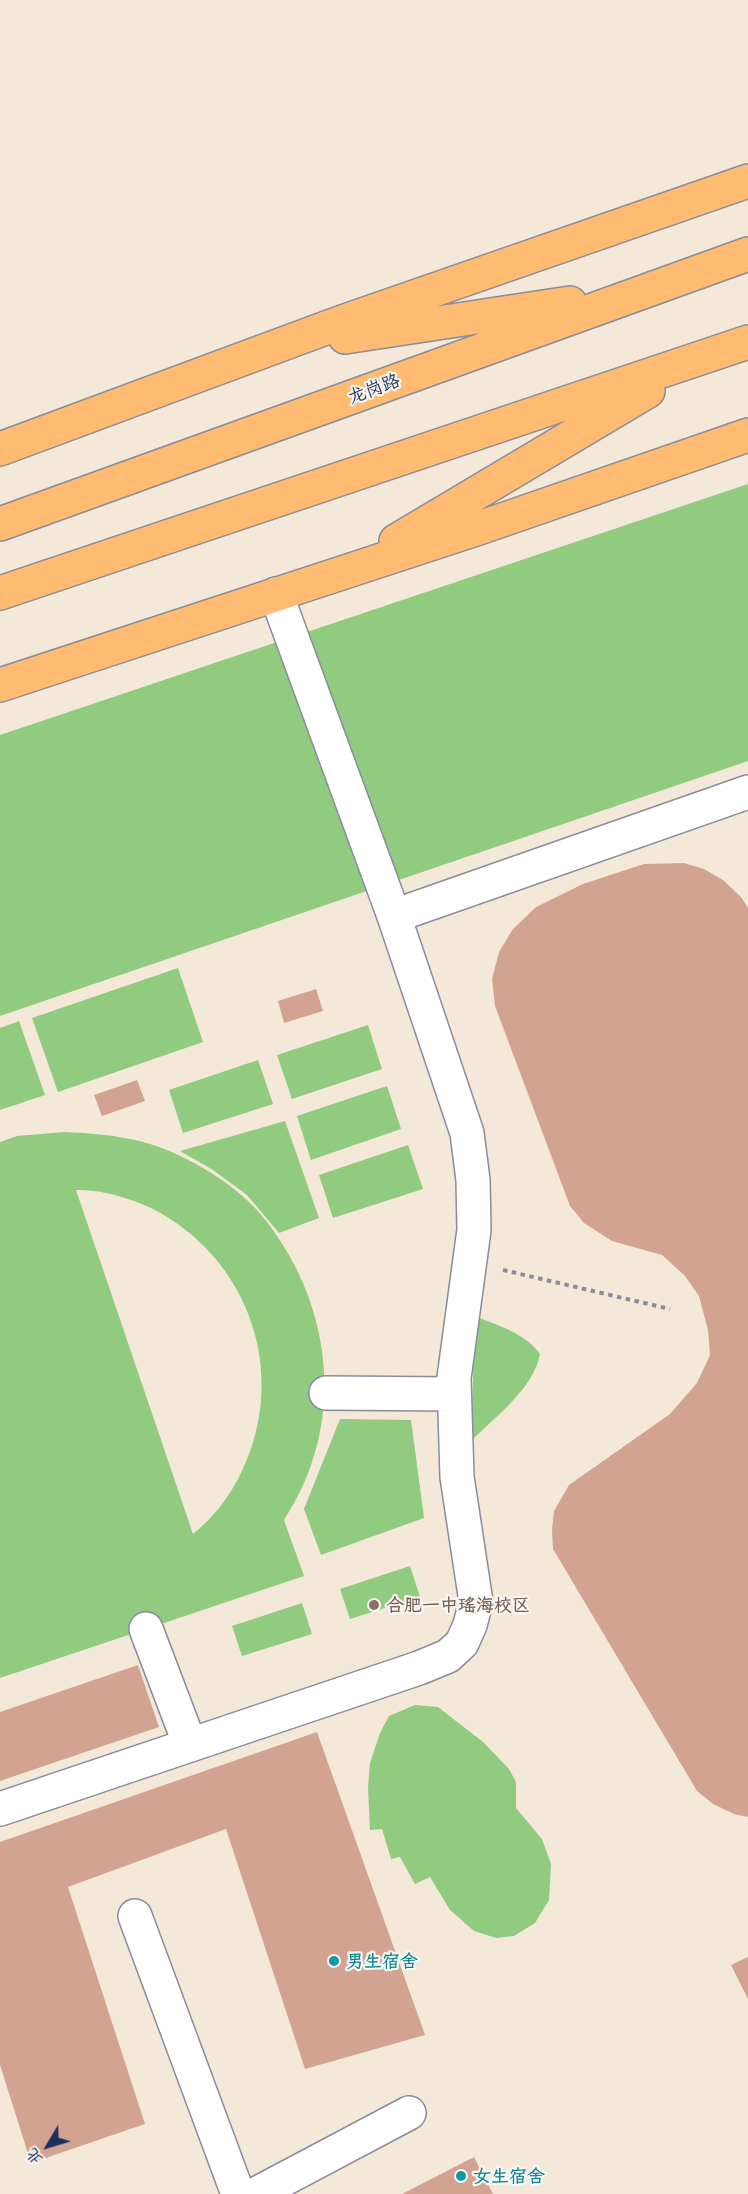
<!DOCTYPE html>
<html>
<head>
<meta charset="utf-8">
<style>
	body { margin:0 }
	#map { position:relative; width:748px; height:2194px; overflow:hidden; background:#f4e9d8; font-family:Mali,"LXGW WenKai TC",sans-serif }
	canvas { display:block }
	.north { position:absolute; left:18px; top:2116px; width:60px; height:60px; -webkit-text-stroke:4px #f6f6f2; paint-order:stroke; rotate:232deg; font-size:16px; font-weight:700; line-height:24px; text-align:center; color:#1b2f5e }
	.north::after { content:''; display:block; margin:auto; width:21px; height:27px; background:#1b2f5e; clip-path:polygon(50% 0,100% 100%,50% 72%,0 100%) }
</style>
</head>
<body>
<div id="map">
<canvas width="748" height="2194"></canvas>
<div class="north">北</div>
</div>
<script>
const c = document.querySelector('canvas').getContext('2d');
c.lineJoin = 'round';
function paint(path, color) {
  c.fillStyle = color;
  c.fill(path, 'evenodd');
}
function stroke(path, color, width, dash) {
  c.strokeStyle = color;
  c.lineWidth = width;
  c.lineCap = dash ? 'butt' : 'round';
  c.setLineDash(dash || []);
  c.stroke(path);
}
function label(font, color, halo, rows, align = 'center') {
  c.font = font + ' Mali,"LXGW WenKai TC",sans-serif';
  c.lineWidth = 4.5;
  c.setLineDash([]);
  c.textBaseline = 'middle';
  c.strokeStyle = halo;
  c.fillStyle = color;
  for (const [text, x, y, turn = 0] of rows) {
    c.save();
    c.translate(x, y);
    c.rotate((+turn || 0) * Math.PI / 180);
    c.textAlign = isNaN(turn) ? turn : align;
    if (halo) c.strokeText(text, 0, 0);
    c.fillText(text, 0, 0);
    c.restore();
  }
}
const green = new Path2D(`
	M748,484v277l-748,255v-281z
	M178,968l25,74 -145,50 -26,-74z
	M19,1021l26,74 -45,15v-82z
	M368,1025l14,44 -90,30 -15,-44z
	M258,1060l15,44 -90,29 -14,-43z
	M387,1086l14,43 -90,31 -14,-44z
	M285,1121l34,97 -40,15 -32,-38 -34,-25 -33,-19z
	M65,1132c38,2 76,5 111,22 33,15 68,38 91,68 67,87 79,204 17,298l20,56 -304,102v-536l17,-6zM76,1190c25,-1 53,8 75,18 98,49 139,166 90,265 -11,23 -28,45 -48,61z
	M408,1145l15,44 -90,29 -14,-43z
	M475,1316c24,10 50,17 65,38 -6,34 -45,63 -69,87z
	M340,1419l71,1 13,98 -103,37 -17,-46z
	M410,1566l10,31 -70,22 -10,-30z
	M302,1603l10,31 -70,22 -10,-30z
	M415,1705l23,2 45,35 26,27 7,13v26l26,31 9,25 -2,36 -14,23 -21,13 -18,2 -22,-7 -24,-21 -20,-33 -15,7 -15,-27 -9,2 -9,-30 -12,1 -2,-42 2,-25 10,-30 9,-17z`);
const building = new Path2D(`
	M684,863l20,6 19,11 18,17 7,11v909l-14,-3 -21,-10 -16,-13 -144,-242 -1,-19 2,-19 15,-26 101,-71 27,-31 13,-28 -2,-25 -9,-34 -14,-20 -23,-21 -50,-14 -28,-18 -14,-17 -75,-200 -3,-27 7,-27 14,-23 23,-22 47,-23 61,-20z
	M316,989l7,22 -39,12 -6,-22z
	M137,1080l8,21 -43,15 -8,-21z
	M138,1665l21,62 -159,54v-69z
	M317,1732l108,303 -120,34 -79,-240 -158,58 77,237 -114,39 -31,-98v-223z
	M748,1957v42l-17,-34z
	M474,2157l19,37h-91z`);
const path = new Path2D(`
	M503,1270l167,39`);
const minor = new Path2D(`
	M394,916l354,-124
	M326,1393l127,1
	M146,1629l44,116
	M0,1809l419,-141 29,-12 14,-13 8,-18 6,-23 -19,-125 -3,-99 20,-148 -1,-50 -6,-47 -73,-217 -118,-322
	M135,1916l103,278
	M256,2194l153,-81`);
const major = new Path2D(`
	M345,337l225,-34
	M0,449l342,-127 406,-141
	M0,524l748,-270
	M396,541l252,-150
	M0,593l748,-251
	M0,685l479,-157 269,-93`);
const markers = [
	[374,1605,6,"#8d6e63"],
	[334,1961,6,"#0f9aa8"],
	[461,2176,6,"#0f9aa8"]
];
const streetNames = [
	["龙岗路",374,389,-20]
];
const educationNames = [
	["合肥一中瑶海校区",386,1605]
];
const cultureNames = [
	["男生宿舍",346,1961],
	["女生宿舍",473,2176]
];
paint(green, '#90cb7f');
paint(building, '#d3a391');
stroke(minor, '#888c9b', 36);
stroke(major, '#888c9b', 36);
stroke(path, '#888c9b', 4, [4.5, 4.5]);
stroke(minor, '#fff', 33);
stroke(major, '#febb71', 33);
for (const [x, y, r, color] of markers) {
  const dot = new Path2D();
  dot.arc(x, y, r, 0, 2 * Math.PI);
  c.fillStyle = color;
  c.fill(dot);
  stroke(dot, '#f6f6f2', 2);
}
label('18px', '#1b2f5e', '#f6f6f2', streetNames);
label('bold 18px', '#785e54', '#f6f6f2', educationNames, 'left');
label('bold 18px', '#0d838f', '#f6f6f2', cultureNames, 'left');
</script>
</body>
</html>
